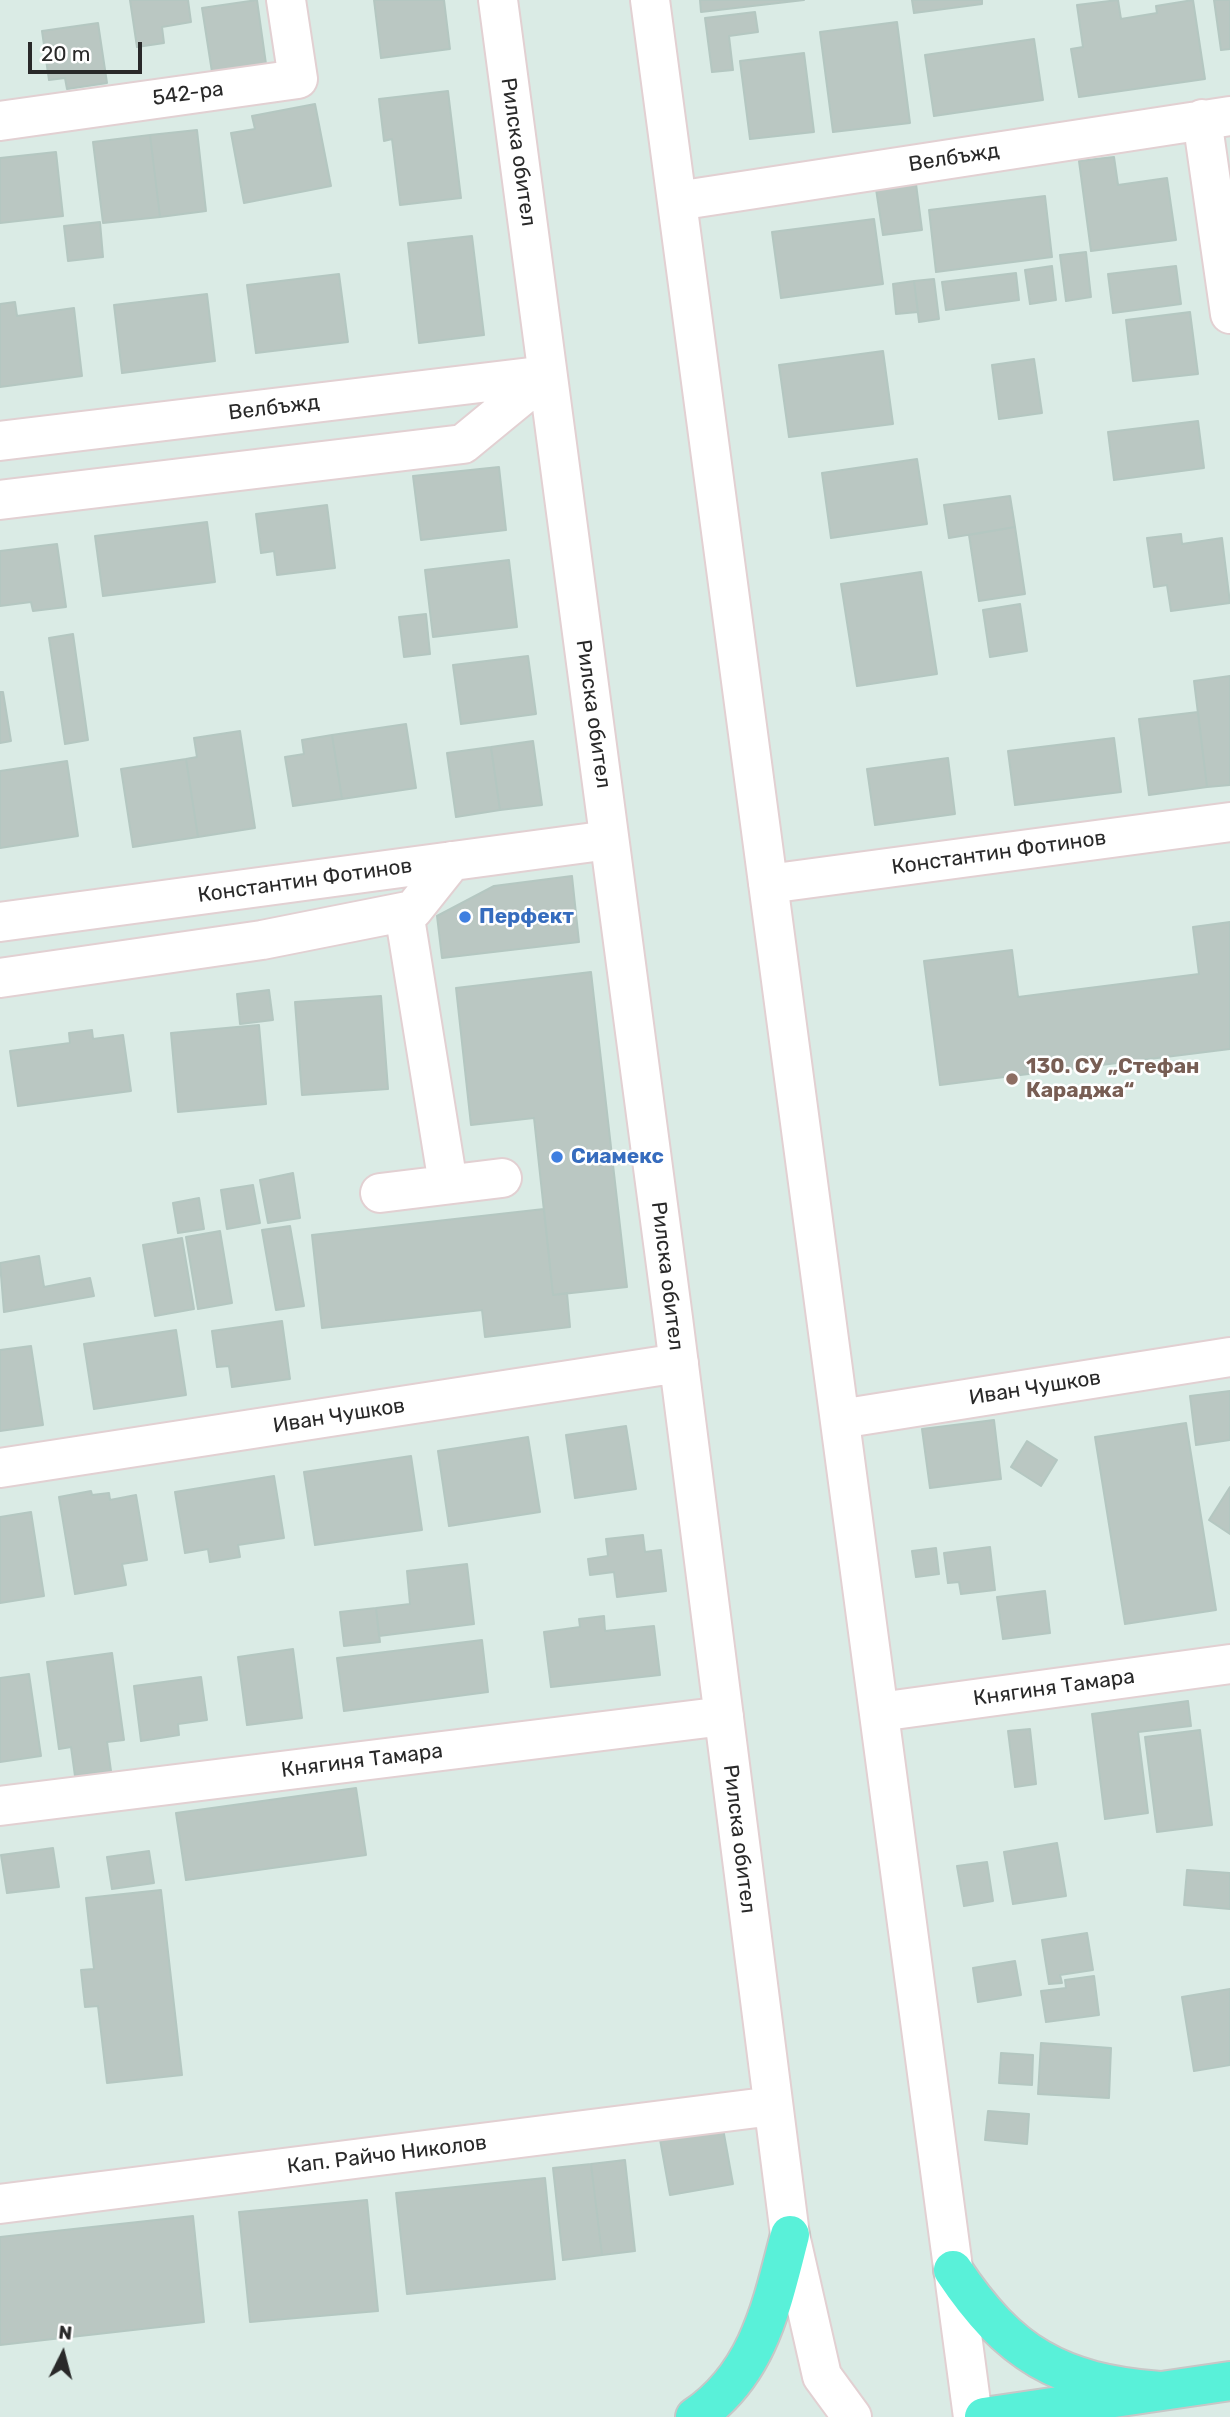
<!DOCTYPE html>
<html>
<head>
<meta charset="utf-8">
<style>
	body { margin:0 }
	#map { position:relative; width:1230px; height:2417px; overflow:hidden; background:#daebe5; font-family:Rubik,sans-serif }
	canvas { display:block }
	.north { position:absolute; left:28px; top:2319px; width:70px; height:70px; -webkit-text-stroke:5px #fff; paint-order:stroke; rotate:6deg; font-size:19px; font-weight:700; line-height:28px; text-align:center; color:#292929 }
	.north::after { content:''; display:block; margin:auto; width:24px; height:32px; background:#292929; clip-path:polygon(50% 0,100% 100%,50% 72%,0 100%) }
	.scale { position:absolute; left:28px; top:42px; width:114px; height:32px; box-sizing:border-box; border:4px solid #292929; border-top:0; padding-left:9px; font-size:21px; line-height:24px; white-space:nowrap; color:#292929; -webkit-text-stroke:5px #fff; paint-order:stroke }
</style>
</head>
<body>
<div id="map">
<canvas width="1230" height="2417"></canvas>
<div class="north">N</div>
<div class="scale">20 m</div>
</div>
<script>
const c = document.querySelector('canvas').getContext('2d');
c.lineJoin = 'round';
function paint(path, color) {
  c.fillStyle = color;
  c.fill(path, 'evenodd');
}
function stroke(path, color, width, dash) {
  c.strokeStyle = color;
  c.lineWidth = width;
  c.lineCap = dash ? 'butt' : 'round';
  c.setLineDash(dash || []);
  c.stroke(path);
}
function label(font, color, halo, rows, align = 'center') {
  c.font = font + ' Rubik,sans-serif';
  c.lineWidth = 5;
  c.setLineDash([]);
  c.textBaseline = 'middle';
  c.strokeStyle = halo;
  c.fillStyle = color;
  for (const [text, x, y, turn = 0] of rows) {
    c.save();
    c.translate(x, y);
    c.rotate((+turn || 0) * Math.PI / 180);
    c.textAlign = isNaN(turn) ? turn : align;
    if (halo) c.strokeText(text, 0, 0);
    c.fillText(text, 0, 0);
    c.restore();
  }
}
const building = new Path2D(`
	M130,0h58l3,22 -29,5 2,16 -27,4z
	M257,0l9,64 -54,8 -10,-64z
	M374,0h70l6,49 -69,9z
	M700,0h104l-103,12z
	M912,0h70v4l-68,9z
	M1118,0l3,19 36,-6 -1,-7 37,-6 12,79 -126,18 -8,-48 12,-2 -6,-42z
	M1214,0h16v49l-9,1z
	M755,12l3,20 -29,4 4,34 -21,2 -7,-54z
	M897,22l13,101 -77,9 -13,-100z
	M98,23l9,60 -40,6 -2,-11 -16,2 -7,-49z
	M1034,39l9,61 -109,16 -9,-61z
	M804,53l10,79 -64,7 -10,-78z
	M448,91l13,107 -61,7 -8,-66 -8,2 -5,-42z
	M315,104l16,82 -87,17 -13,-70 24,-4 -3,-13z
	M197,130l9,81 -46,6 -10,-82z
	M150,135l10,82 -57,6 -10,-81z
	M56,152l7,64 -63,7v-65z
	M1114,157l4,28 49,-7 9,62 -85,11 -12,-90z
	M916,184l6,46 -39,5 -7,-46z
	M1045,196l7,61 -116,15 -7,-62z
	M874,219l9,65 -102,14 -9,-66z
	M100,222l3,35 -35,4 -4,-35z
	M472,236l12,99 -65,8 -11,-100z
	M1086,252l5,45 -25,4 -6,-46z
	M1052,266l4,34 -26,4 -5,-34z
	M1176,266l5,38 -68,9 -5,-39z
	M1016,273l3,27 -73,10 -4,-28z
	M339,274l9,68 -92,11 -9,-68z
	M934,279l5,40 -20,3 -5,-41z
	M914,281l4,31 -22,2 -3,-30z
	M207,294l8,67 -93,12 -8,-68z
	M15,302l2,14 57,-8 8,68 -82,11v-83z
	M1190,312l8,62 -65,7 -7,-61z
	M883,351l10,73 -104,13 -10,-72z
	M1034,359l8,54 -43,6 -7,-54z
	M1198,421l6,47 -90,12 -6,-48z
	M917,459l10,65 -96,14 -9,-65z
	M499,467l7,63 -85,10 -8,-64z
	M1010,496l5,31 -66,11 -5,-33z
	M327,505l8,63 -58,7 -3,-24 -13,2 -5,-39z
	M207,522l8,60 -112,14 -8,-60z
	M1015,527l10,67 -46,7 -10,-66z
	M1181,534l1,10 40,-6 8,65 -59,8 -4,-26 -13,2 -7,-49z
	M57,544l9,63 -33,4 -2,-9 -31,4v-55z
	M509,560l8,67 -84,10 -8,-67z
	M921,572l16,102 -80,12 -16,-102z
	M1020,604l7,47 -37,6 -7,-47z
	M426,614l4,40 -26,3 -5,-40z
	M73,634l15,106 -23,4 -16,-106z
	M528,656l8,58 -75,10 -8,-59z
	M1230,676v109l-23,2 -13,-106z
	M0,692h3l8,49 -11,2z
	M1198,712l9,75 -58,8 -10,-76z
	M406,724l10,64 -74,11 -10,-64z
	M240,731l15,97 -57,9 -12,-78 11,-2 -3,-19z
	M332,735l10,64 -49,7 -8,-49 19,-3 -2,-14z
	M1114,738l7,54 -106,13 -7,-54z
	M533,741l9,64 -42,5 -9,-63z
	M491,747l9,63 -44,7 -9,-64z
	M948,758l7,56 -80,11 -8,-56z
	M186,759l12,78 -65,10 -12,-78z
	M67,761l11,75 -78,12v-77z
	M572,876l7,66 -137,16 -5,-42 57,-30z
	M1230,922v127l-290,36 -16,-124 88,-11 6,47 181,-23 -6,-47z
	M591,972l36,315 -74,8 -19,-177 -63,7 -15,-137z
	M269,990l4,30 -33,4 -3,-30z
	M381,996l7,93 -86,6 -7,-93z
	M259,1025l7,79 -88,8 -7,-79z
	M92,1030l1,9 30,-4 8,56 -113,15 -8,-55 60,-8 -1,-10z
	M293,1173l7,45 -32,5 -8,-43z
	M253,1185l7,38 -33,6 -6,-39z
	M199,1198l5,31 -26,4 -5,-30z
	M544,1209l9,86 14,-2 3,34 -85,10 -3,-27 -160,18 -10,-93z
	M290,1226l14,80 -28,4 -14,-80z
	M220,1231l12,72 -34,6 -12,-72z
	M182,1238l12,71 -39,7 -12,-71z
	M39,1256l5,31 46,-9 4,18 -90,16 -4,-49z
	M282,1321l8,58 -58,8 -3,-21 -12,1 -5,-36z
	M176,1330l10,65 -92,14 -10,-65z
	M31,1346l12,79 -43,6v-81z
	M1230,1391v49l-34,5 -6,-49z
	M994,1420l7,59 -71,9 -8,-59z
	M1186,1423l30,187 -91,14 -30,-187z
	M626,1426l10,63 -61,9 -9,-63z
	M528,1437l12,75 -91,14 -11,-75z
	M1027,1441l30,19 -16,26 -30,-19z
	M411,1456l11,74 -107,15 -11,-73z
	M274,1476l10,62 -46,7 2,12 -30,5 -2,-13 -23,4 -10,-61z
	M1230,1487v47l-21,-14z
	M91,1491l1,4 17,-2 1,7 26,-5 11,65 -25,4 4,21 -51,9 -16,-97z
	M31,1512l13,84 -44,7v-86z
	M643,1535l2,17 16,-2 5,41 -49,6 -3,-25 -24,3 -2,-16 20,-3 -2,-17z
	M990,1547l5,43 -34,4 -2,-12 -11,1 -4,-30z
	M936,1548l3,26 -23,3 -4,-26z
	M467,1564l7,60 -95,12 -3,-28 34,-4 -3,-33z
	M1045,1591l5,42 -47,6 -6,-42z
	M376,1608l4,34 -36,4 -4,-34z
	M604,1616l1,15 49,-5 6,49 -109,12 -7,-55 36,-5 -1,-8z
	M482,1640l6,52 -144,19 -7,-53z
	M293,1649l9,69 -55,7 -9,-68z
	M112,1653l12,87 -17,2 4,29 -36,5 -4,-29 -12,2 -12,-87z
	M29,1674l12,82 -41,6v-84z
	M201,1677l6,43 -29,4 1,11 -38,6 -7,-55z
	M1188,1701l3,25 -53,6 10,81 -43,6 -13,-105z
	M1030,1729l6,55 -21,3 -7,-56z
	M1200,1730l12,95 -55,7 -12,-95z
	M356,1788l10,67 -180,25 -10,-67z
	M1057,1843l9,53 -53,8 -9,-52z
	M53,1848l6,39 -52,6 -6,-38z
	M149,1851l5,32 -42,6 -5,-32z
	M987,1862l6,39 -29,5 -7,-40z
	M1187,1870l43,3v36l-46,-4z
	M161,1890l21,185 -75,8 -9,-77 -13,1 -4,-37 13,-1 -8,-71z
	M1087,1933l6,37 -33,5 2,8 -13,1 -7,-44z
	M1015,1961l6,34 -43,7 -5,-34z
	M1094,1976l5,39 -53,7 -5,-31 25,-3 -1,-8z
	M1230,1989v76l-36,6 -12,-74z
	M1041,2043l70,5 -2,50 -71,-4z
	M1001,2053l32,2 -1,30 -33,-2z
	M988,2111l41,3 -2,30 -42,-4z
	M722,2123l11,61 -63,11 -11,-61z
	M625,2160l10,91 -33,4 -11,-91z
	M591,2164l11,91 -39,5 -10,-92z
	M545,2178l10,101 -148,15 -11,-101z
	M367,2200l11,111 -128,11 -11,-110z
	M193,2216l11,106 -204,23v-108z`);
const minor = new Path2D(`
	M498,0l175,1318 117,917 32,141 30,41
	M650,0l323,2417
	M1202,119l28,195
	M0,121l298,-42 -12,-79
	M677,201l553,-85
	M0,441l547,-66
	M0,500l463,-56 84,-69
	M768,884l462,-62
	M404,912l44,272
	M0,922l609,-82
	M0,978l262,-38 151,-30 39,-49
	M380,1193l122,-15
	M840,1419l390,-62
	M0,1468l679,-105
	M879,1712l351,-48
	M0,1806l724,-90
	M0,2204l773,-98`);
const major = new Path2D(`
	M953,2270c56,84 106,113 207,121
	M695,2417c64,-43 77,-113 95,-182
	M984,2417l246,-36`);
const markers = [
	[465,917,7,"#3f7fe0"],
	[1012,1079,7,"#8d6e63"],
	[557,1157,7,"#3f7fe0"]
];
const streetNames = [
	["542-ра",188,94,-8],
	["Рилска обител",518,152,82],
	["Велбъжд",954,158,-9],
	["Велбъжд",274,408,-7],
	["Рилска обител",593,714,82],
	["Константин Фотинов",999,853,-8],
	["Константин Фотинов",305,881,-8],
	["Рилска обител",667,1276,83],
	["Иван Чушков",1035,1388,-9],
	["Иван Чушков",339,1416,-9],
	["Княгиня Тамара",1054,1688,-8],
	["Княгиня Тамара",362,1761,-7],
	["Рилска обител",739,1839,83],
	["Кап. Райчо Николов",387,2155,-7]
];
const shopNames = [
	["Перфект",479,917],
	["Сиамекс",571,1157]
];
const educationNames = [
	["130. СУ „Стефан",1026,1067],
	["Караджа“",1026,1091]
];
paint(building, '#bac7c2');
stroke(building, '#b4c7c1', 2);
stroke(minor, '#e2d0d2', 42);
stroke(major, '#c7c7c7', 42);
stroke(minor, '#fff', 38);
stroke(major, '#59f1d9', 38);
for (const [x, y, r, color] of markers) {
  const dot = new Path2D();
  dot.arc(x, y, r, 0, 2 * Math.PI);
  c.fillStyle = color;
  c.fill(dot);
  stroke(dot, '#fff', 2.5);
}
label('21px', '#292929', '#fff', streetNames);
label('bold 21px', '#366cbe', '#fff', shopNames, 'left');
label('bold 21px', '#785e54', '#fff', educationNames, 'left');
</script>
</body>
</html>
